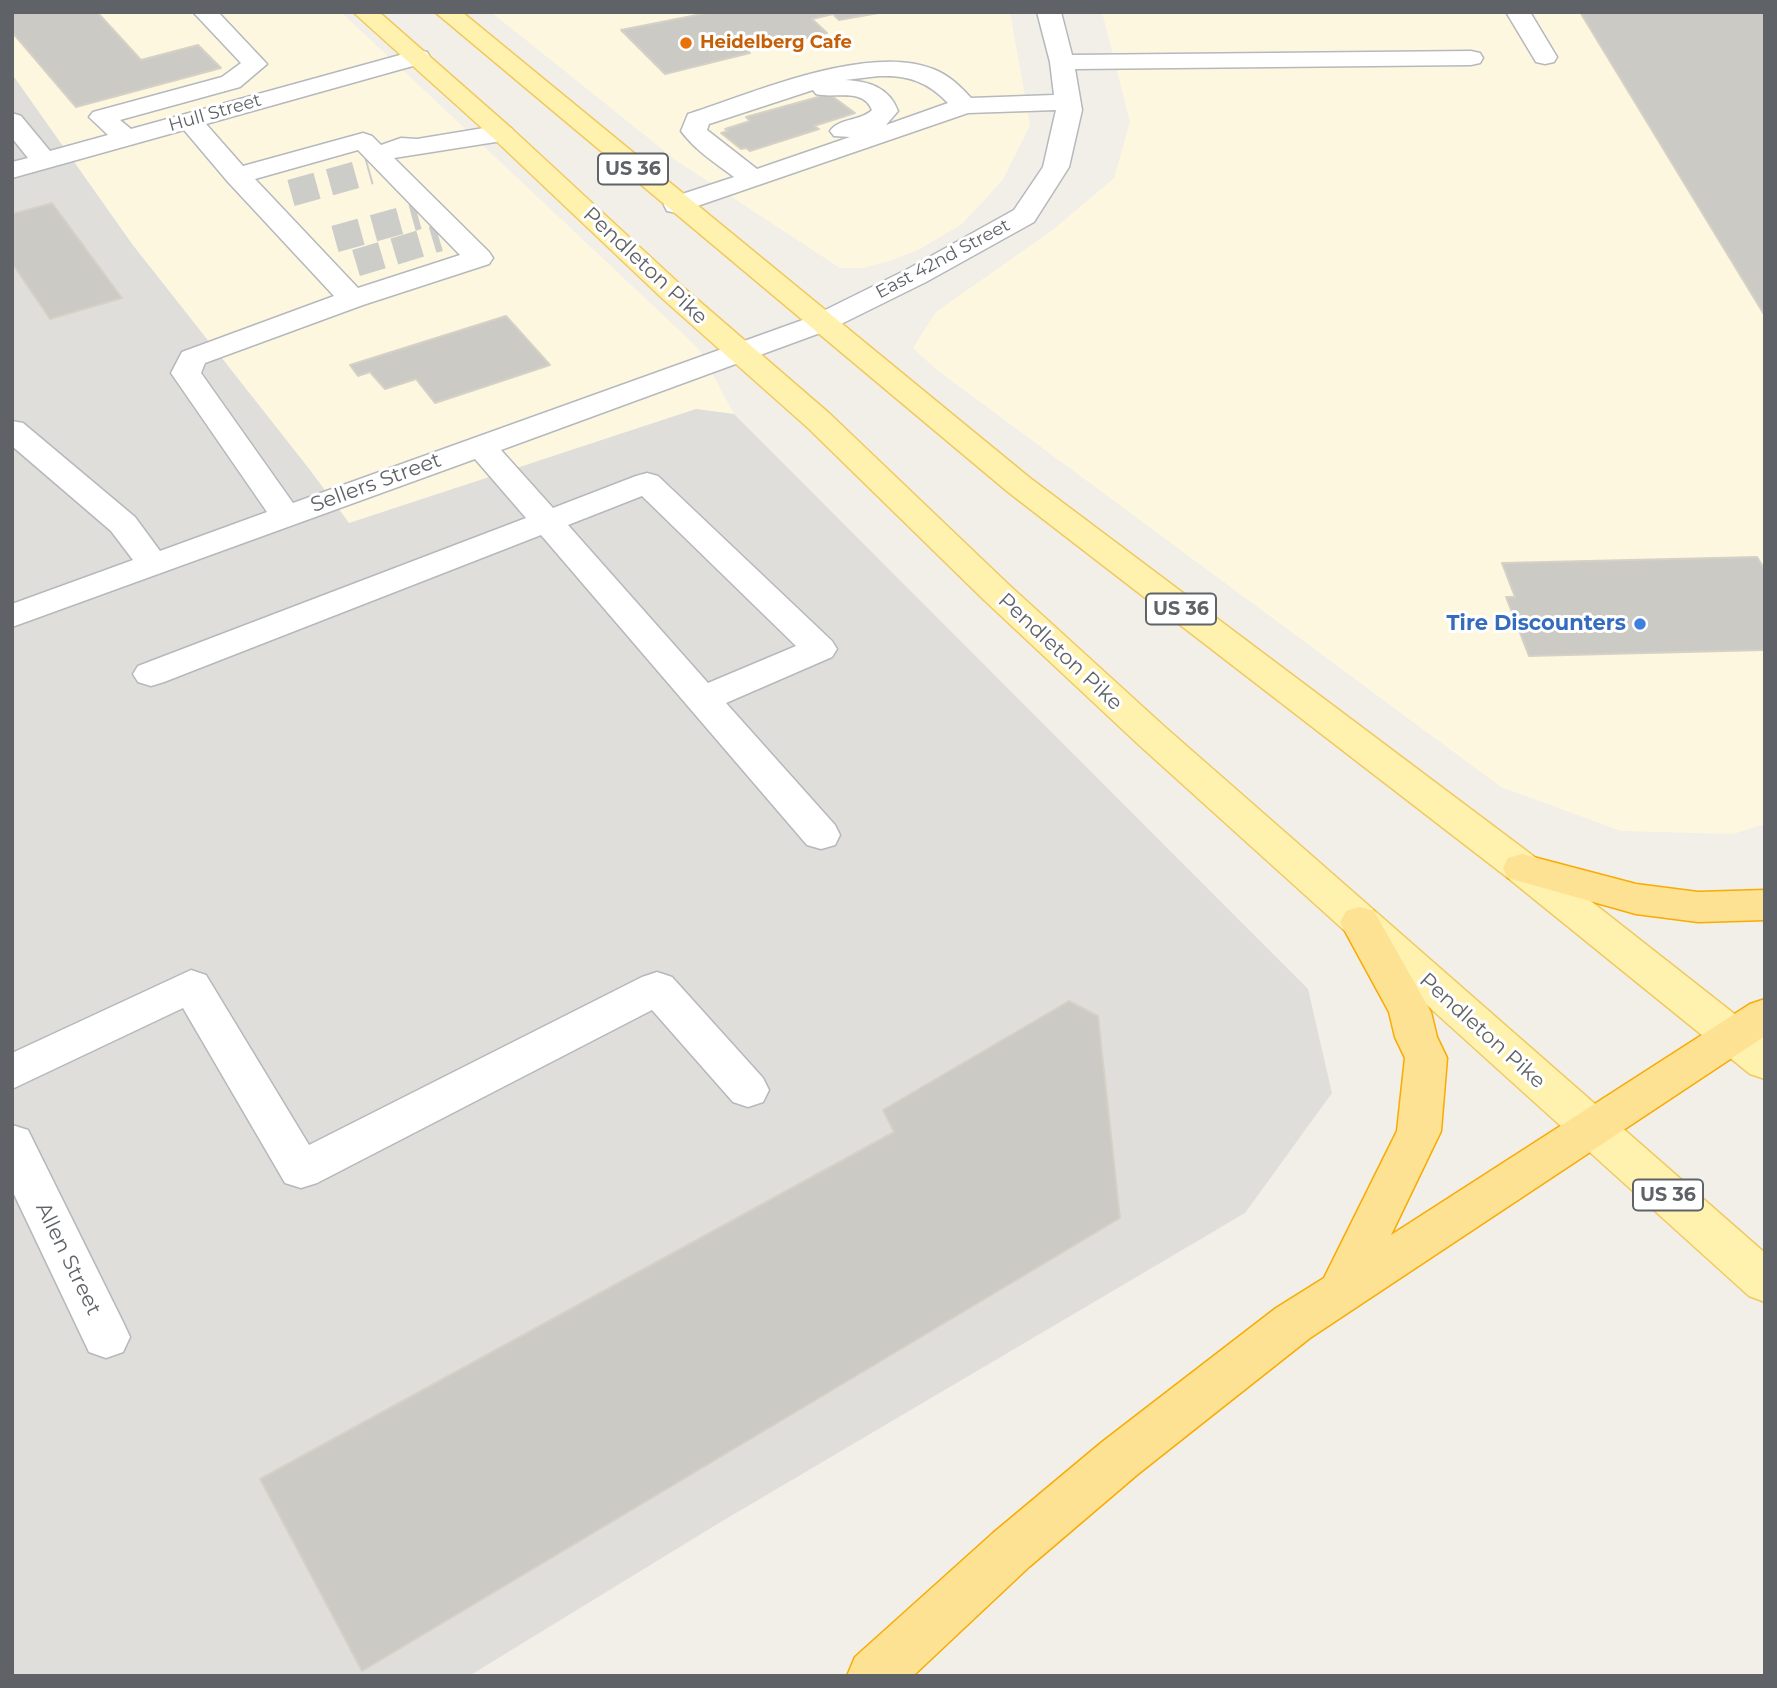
<!DOCTYPE html>
<html>
<head>
<meta charset="utf-8">
<style>
	body { margin:0 }
	#map { position:relative; width:1777px; height:1688px; overflow:hidden; background:#f1efe8; font-family:Montserrat,sans-serif }
	canvas { display:block }
	.frame { position:absolute; inset:0; border:14px solid #5f6368; pointer-events:none }
</style>
</head>
<body>
<div id="map">
<canvas width="1777" height="1688"></canvas>
<div class="frame"></div>
</div>
<script>
const c = document.querySelector('canvas').getContext('2d');
c.lineJoin = 'round';
function paint(path, color) {
  c.fillStyle = color;
  c.fill(path, 'evenodd');
}
function stroke(path, color, width, dash) {
  c.strokeStyle = color;
  c.lineWidth = width;
  c.lineCap = dash ? 'butt' : 'round';
  c.setLineDash(dash || []);
  c.stroke(path);
}
function label(font, color, halo, rows, align = 'center') {
  c.font = font + ' Montserrat,sans-serif';
  c.lineWidth = 6;
  c.setLineDash([]);
  c.textBaseline = 'middle';
  c.strokeStyle = halo;
  c.fillStyle = color;
  for (const [text, x, y, turn = 0] of rows) {
    c.save();
    c.translate(x, y);
    c.rotate((+turn || 0) * Math.PI / 180);
    c.textAlign = isNaN(turn) ? turn : align;
    if (halo) c.strokeText(text, 0, 0);
    c.fillText(text, 0, 0);
    c.restore();
  }
}
const commercial = new Path2D(`
	M12,12h329l358,337 35,65 -38,-5 -347,115 -39,-54 -178,-226 -120,-170z
	M491,12h519l20,113 -28,56 -40,43 -44,26 -29,11 -25,7h-24l-163,-107z
	M1102,12h663v812l-32,10 -112,-3 -120,-44 -564,-417 -24,-22 23,-36 118,-83 60,-51 16,-56z`);
const industrial = new Path2D(`
	M12,74l120,170 178,226 39,53 347,-114 38,5 574,575 24,104 -87,120 -526,310 -250,153h-457z`);
const building = new Path2D(`
	M12,12h85l44,48 57,-15 23,23 -145,39 -64,-75z
	M712,12h172l-45,8 -6,-6 -21,5 15,14 -54,13 -16,-13 -22,6 15,14 -85,21 -44,-44z
	M1580,12h185v304z
	M829,94l26,19 -41,13 5,3 -69,22 -4,-3 -5,1 -20,-16 7,-2 -3,-2 25,-8 -4,-4z
	M52,203l70,95 -72,21 -38,-56v-49z
	M506,316l44,49 -115,38 -19,-24 -31,10 -15,-17 -12,4 -8,-11z
	M1757,557l8,13v80l-236,6 -23,-59h9l-13,-34z
	M1069,1001l29,15 22,202 -758,453 -102,-192 634,-347 -11,-22z`);
const minorTunnel = new Path2D(`
	M291,193l79,-22
	M335,239l83,-23
	M356,263l83,-25`);
const minor = new Path2D(`
	M193,12h25l49,52 -27,23 -120,33 11,9 287,-79 9,2 3,5 -3,5 -221,62 37,42 120,-33 9,3 9,9 20,-7 16,1 85,-14 9,3 4,5 -4,5 -9,3 -108,17 95,94 4,6 -4,6 -126,41 -158,58 -4,10 92,130 518,-186 95,-47 108,-60 29,-43 13,-57 -88,3 -291,100 -10,-2 -3,-6 3,-6 67,-22c-19,-14 -39,-27 -53,-46l7,-17c65,-21 180,-71 245,-45 16,6 27,17 38,29l83,-3 -4,-33 -13,-50h24l11,43 399,-4 9,2 3,5 -3,5 -9,2 -396,4 7,41 -13,57 -35,55 -108,60 -95,47 -330,121 52,58 83,-32 11,-3 11,3 174,165 5,8 -5,8 -106,46 109,122 5,10 -5,10 -14,4 -14,-4 -266,-310 -377,147 -13,4 -13,-4 -5,-8 5,-8 388,-148 -51,-59 -463,168v-23l121,-44 -22,-29 -99,-85v-25l11,2 112,94 25,34 107,-39 -96,-139 11,-21 152,-56 -106,-114 -44,-52 -172,48v-16l16,-4 -16,-20v-25l9,3 29,35 58,-16 -19,-18 4,-5 129,-35 19,-14zM879,76c30,-1 49,6 69,27l-62,22 12,-14c-9,-24 -30,-30 -53,-31zM813,90l3,4c18,5 47,-7 56,16 -11,11 -33,8 -42,21l4,5 16,1 -93,32 -50,-39 2,-6zM358,150l102,105 -102,33 -103,-109zM642,496l154,150 -88,37 -140,-158z
	M1506,12h24l27,45 -3,5 -9,2 -9,-2z
	M191,970l15,5 103,170 333,-168 15,-5 15,5 91,101 6,12 -6,12 -15,5 -15,-5 -81,-92 -335,173 -16,5 -16,-5 -102,-175 -171,81v-36z
	M12,1125l16,5 95,192 7,15 -7,15 -17,6 -17,-6 -77,-162z`);
const major = new Path2D(`
	M353,12h26l132,116 173,160 146,126 178,170 157,143 600,526v49l-16,-6 -610,-551 -155,-145 -176,-172 -144,-128 -171,-162z
	M435,12h27l568,466 506,380 229,180v41l-15,-5 -242,-196 -500,-386z`);
const highway = new Path2D(`
	M1522,854l114,30 62,8 67,-2v30l-67,2 -62,-8 -128,-36 -5,-10 5,-10z
	M1360,907l14,4 57,101 6,25 10,21 -6,73 -50,104 359,-231 15,-5v37l-455,302 -172,136 -109,93 -116,109h-66l8,-19 138,-124 109,-91 174,-134 48,-30 73,-147 8,-73 -10,-21 -6,-25 -49,-90 6,-11z`);
const markers = [
	[686,43,7,"#e8710a"],
	[1640,624,7,"#3f7fe0"]
];
const farFoodnames = [
	["Heidelberg Cafe",700,43]
];
const farStreetnames = [
	["Hull Street",215,113,-16],
	["East 42nd Street",943,259,-28]
];
const shields = [
	[633,169,70],
	[1181,609,70],
	[1668,1195,70]
];
const shieldNames = [
	["US 36",633,169],
	["US 36",1181,609],
	["US 36",1668,1195]
];
const streetNames = [
	["Pendleton Pike",645,266,43],
	["Sellers Street",376,483,-20],
	["Pendleton Pike",1060,652,43],
	["Pendleton Pike",1482,1031,42],
	["Allen Street",68,1259,64]
];
const shopNames = [
	["Tire Discounters",1626,624]
];
paint(commercial, '#fef7e0');
paint(industrial, '#e0deda');
paint(building, '#cccac5');
stroke(building, '#d6d1c6', 2);
stroke(minorTunnel, '#ccccc8', 27, [27, 13]);
stroke(minor, '#b5b8bc', 3);
stroke(major, '#f2c960', 3);
stroke(highway, '#f9ab00', 3);
paint(minor, '#fff');
paint(major, '#fff2af');
paint(highway, '#fde293');
for (const [x, y, r, color] of markers) {
  const dot = new Path2D();
  dot.arc(x, y, r, 0, 2 * Math.PI);
  c.fillStyle = color;
  c.fill(dot);
  stroke(dot, '#fff', 2.5);
}
label('bold 18px', '#c56008', '#fff', farFoodnames, 'left');
label('18px', '#5f6368', '#fff', farStreetnames);
for (const [x, y, w] of shields) {
  const box = new Path2D();
  box.roundRect(x - w / 2, y - 15.5, w, 31, 5);
  c.fillStyle = '#fff';
  c.fill(box);
  stroke(box, '#5f6368', 2);
}
label('bold 19px', '#5f6368', null, shieldNames);
label('21px', '#5f6368', '#fff', streetNames);
label('bold 21px', '#366cbe', '#fff', shopNames, 'right');
</script>
</body>
</html>
